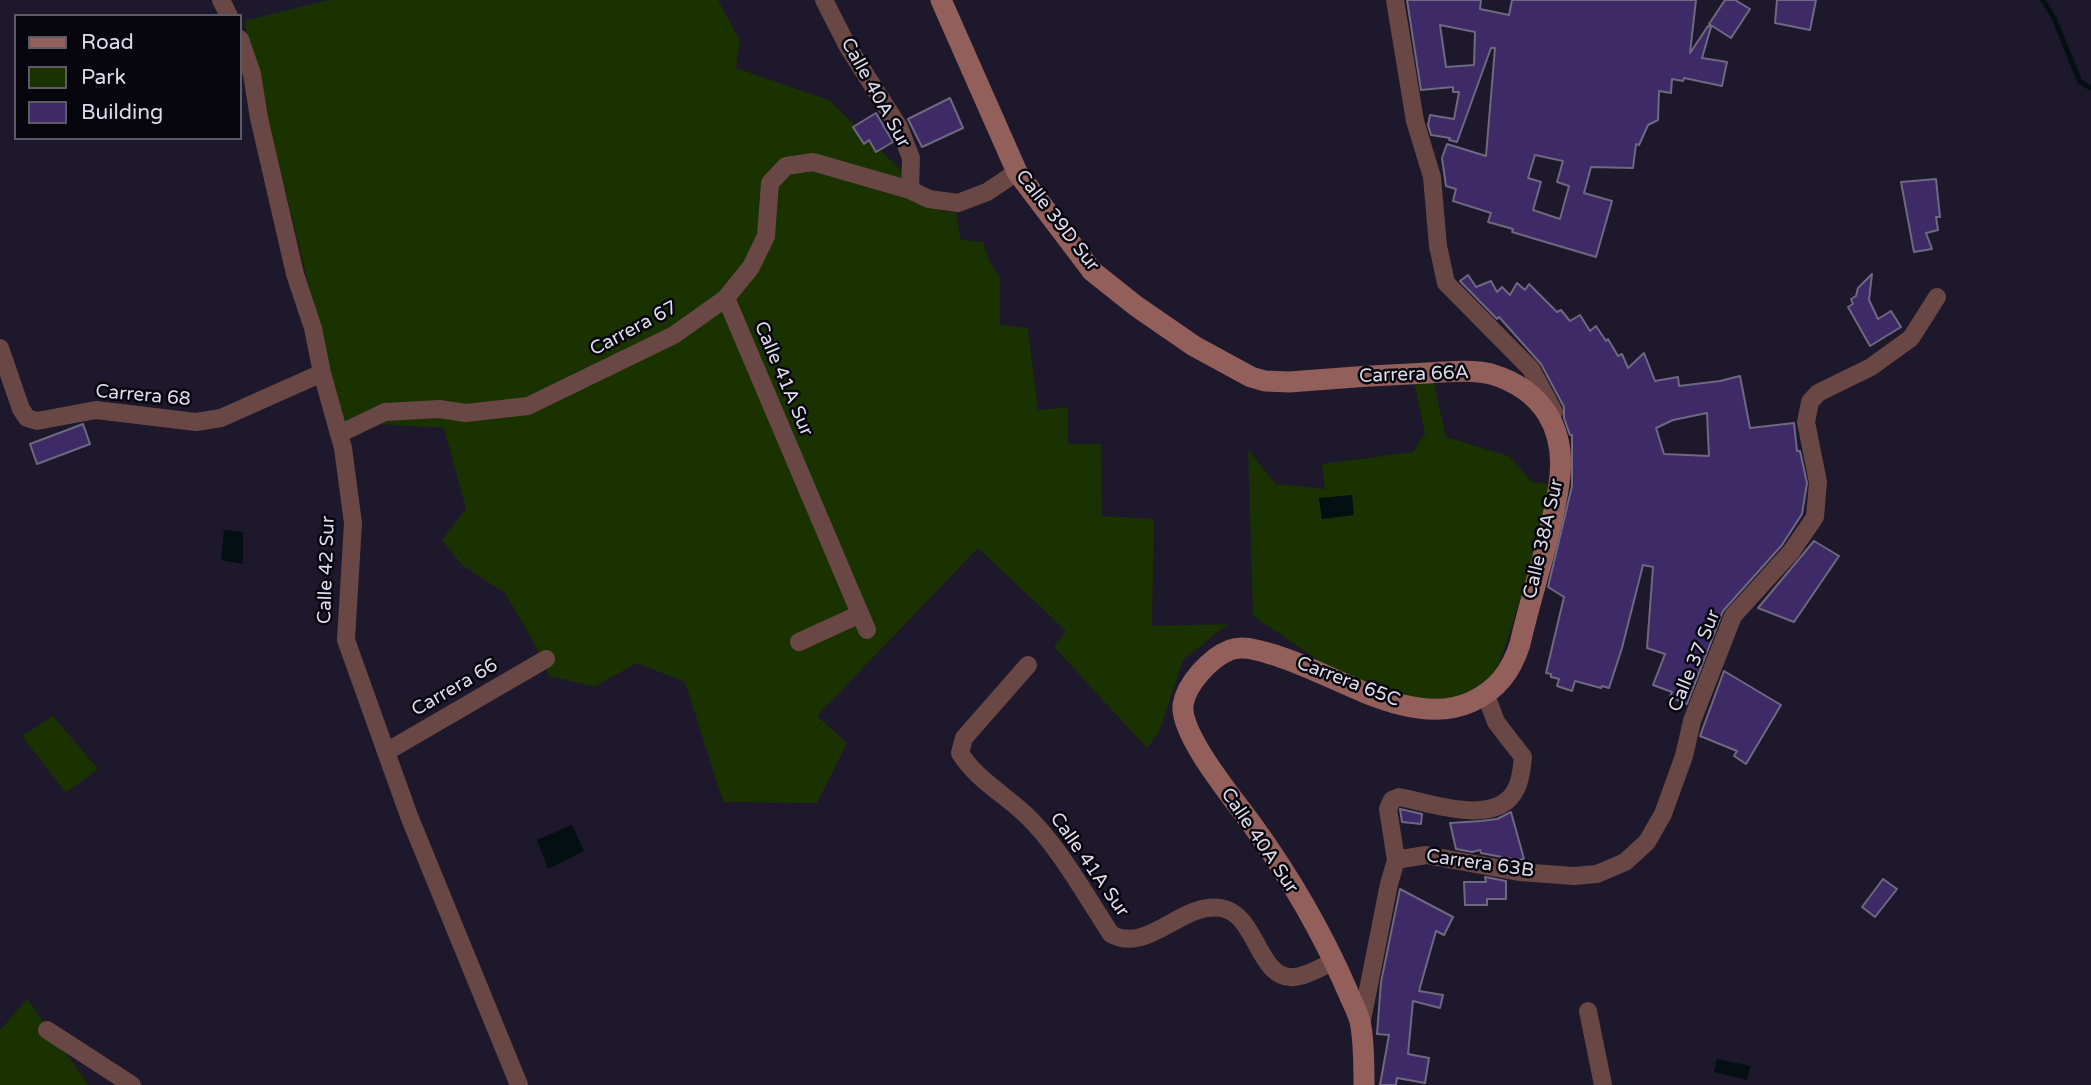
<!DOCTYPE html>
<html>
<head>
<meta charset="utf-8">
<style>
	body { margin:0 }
	#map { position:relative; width:2091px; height:1085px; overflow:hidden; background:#1e182c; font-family:"Varela Round",sans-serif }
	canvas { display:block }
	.legend { position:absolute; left:14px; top:14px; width:228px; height:126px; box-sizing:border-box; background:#07050d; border:2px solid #5d5b65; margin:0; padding:9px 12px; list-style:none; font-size:21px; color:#dfdcea }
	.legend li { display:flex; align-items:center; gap:14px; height:35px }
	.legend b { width:35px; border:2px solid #5d5b65 }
</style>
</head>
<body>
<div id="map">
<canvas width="2091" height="1085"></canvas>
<ul class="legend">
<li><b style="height:9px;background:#935f5a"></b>Road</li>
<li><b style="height:19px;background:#1a3100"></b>Park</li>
<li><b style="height:19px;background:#3e2a66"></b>Building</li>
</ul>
</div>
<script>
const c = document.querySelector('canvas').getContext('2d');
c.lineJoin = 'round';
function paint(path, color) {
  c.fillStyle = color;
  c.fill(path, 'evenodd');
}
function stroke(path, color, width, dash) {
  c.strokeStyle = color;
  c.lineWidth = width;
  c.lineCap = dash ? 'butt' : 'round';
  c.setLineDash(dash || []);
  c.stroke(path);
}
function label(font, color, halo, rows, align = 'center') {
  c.font = font + ' "Varela Round",sans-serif';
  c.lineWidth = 5;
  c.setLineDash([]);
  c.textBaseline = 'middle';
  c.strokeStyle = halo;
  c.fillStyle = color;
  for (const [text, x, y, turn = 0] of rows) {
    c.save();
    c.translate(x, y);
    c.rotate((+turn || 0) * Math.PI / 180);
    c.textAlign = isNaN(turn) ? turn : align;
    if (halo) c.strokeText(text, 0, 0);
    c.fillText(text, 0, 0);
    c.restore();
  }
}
const green = new Path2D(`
	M328,0h390l22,41 -4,27 93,32 114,111 13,1 5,28 22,2 8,23 9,12v48l28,3 10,82 30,-3v37h33l1,72 52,3 -2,107 76,-2 -45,36 -24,72 -12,16 -93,-101 12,-16 -88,-83 -161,168 30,27 -30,60 -94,-1 -38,-120 -49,-19 -41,24 -46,-11 -16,-35 -28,-48 -43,-28 -20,-25 24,-31 -22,-81 -100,-6 -35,-135 -65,-266z
	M1433,379l13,58 63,19 23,26 20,2 -27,101 -28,86 -38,29 -59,-2 -70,-30 -77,-52 -5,-166 28,34 49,5 -3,-25 91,-12 12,-19 -11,-51z
	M53,716l45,53 -32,24 -44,-57z
	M27,999l62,86h-89v-55z`);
const water = new Path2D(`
	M1352,495l2,20 -32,4 -3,-21z
	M224,530l19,2v32l-22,-4z
	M572,825l12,26 -36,18 -11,-29z
	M1717,1059l33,7 -3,14 -33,-8z`);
const stream = new Path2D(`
	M2043,0l11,18 26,64 11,6`);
const building = new Path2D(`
	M1407,0h74l-1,9 29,6 3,-15h184l-6,53 18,-27 3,1 -9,31 25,4 -5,24 -38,-8 -1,3 -11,-2 -1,14 -12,-2 -1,29 -10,5 -9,20 -3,-1 -3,24 -42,-1 -7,26 28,8 -16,56 -84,-25 1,-3 -25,-7 3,-9 -38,-12 3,-12 -10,-3 -4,-28 5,-14 39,12 9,-108h-4l-34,94 -8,-2 1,-2 -19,-3 -3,-10 2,-10 24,4 5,-27h-6v-5l-32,3zM1440,25l35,7 -1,33 -28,2zM1535,155l28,6 -6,21 12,4 -9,33 -27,-9 8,-28 -13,-4z
	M1725,0h10l15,9 -19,29 -22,-14z
	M1777,0h39l-6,30 -35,-7z
	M950,98l13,30 -41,19 -14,-28z
	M876,113l17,29 -17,10 -7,-12 -5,4 -11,-17z
	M1936,179l4,38h-4l2,13 -12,3 6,16 -18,3 -13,-70z
	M1872,274l-3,26 9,19 13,-8 10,16 -31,19 -22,-39 5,-3 -2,-5 5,-3 2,-8z
	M1468,275l8,12 15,-6 6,11 5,-5 8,8 7,-12 8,7 4,-6 28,28 4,-2 9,11 10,-6 10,16 6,-5 10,15 2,-2 10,17 4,-2 6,14 16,-15 11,28 23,-4 1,9 41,-5 20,-5 10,52 44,-5 3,28h3l7,32 -5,31 -20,31 -59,66 -36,93 -17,-7 2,-5 -19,-7 12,-31 -18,-6 6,-81 -10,-2 -21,83 -13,40 -7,-2 -1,2 -26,-7 -3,10 -15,-5 2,-7 -8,-2v-3l-5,-1 18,-76 -16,-10 24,-101v-51h-2l-6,-17v-11l-23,-43 -42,-47 -2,2 -37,-38zM1707,413l2,43 -45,-2 -8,-26 17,-8z
	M83,424l7,20 -53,20 -7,-20z
	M1814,541l25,15 -45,66 -36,-14z
	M1724,671l57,34 -35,59 -12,-8 3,-5 -37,-15z
	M1400,809l22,5 -1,10 -19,-2z
	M1511,812l13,47 -6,1 -37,-7 -1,-3 -8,2 -16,-3 -6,-26 31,-2 16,-2z
	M1485,877l21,4v18h-19v6h-22l-1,-23h22z
	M1883,879l14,10 -22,28 -13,-10z
	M1400,889l53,28 -9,18 -8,-4 -17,60 24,4 -3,13 -27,-7 -5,53 21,4 -4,25 -28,-5 -1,7h-16l9,-50 -12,-1 4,-52z`);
const street = new Path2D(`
	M221,0l8,16
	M824,0l24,47 51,80 12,31 -1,32
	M1395,0l20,121 17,56 6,69 8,37 85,86 23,43
	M240,39l12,35 7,44 36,156 18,54 9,45 21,75 10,75 -7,117 63,176 110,269
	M726,298l141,332
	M0,348l21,61 6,9 10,3 59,-11 100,12 25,-4 101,-45
	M339,434l46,-22 54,-3 27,4 62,-7 146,-71 52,-37 25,-31 15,-31 4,-53 16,-17 27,-4 97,28 19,9 29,4 29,-11 30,-20
	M799,642l61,-28
	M1028,665l-64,73 -4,15c16,26 44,41 66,62 32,30 60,81 85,119 36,21 72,-33 110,-26 37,6 36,73 74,69 12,-1 28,-11 40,-16
	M386,752l160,-93
	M1396,860l30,-5 93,17 55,4 23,-2 28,-12 22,-20 16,-28 21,-58 8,-35 41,-105 58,-64 24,-35 3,-35 -12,-60 4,-20 8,-9 53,-26 40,-29 26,-41
	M1588,1011l15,74
	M1361,1025l28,-141 7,-24 -8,-51 4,-9 7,-3c32,6 98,31 117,-8 5,-9 6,-22 7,-32l-27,-35 -10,-27
	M47,1030l85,55`);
const secondary = new Path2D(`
	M941,0l76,172 75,99 44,35 58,40 57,31 14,4 24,1c46,-4 92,-7 138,-9 20,-1 44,-4 64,1 53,16 76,56 68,110 -8,54 -27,107 -39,160 -9,28 -23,46 -49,58 -62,28 -141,-32 -200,-48 -14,-4 -28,-9 -41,-4 -20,8 -44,34 -47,55 -3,30 50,93 68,118 37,51 72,111 97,169 4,11 12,23 13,35 3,18 3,39 3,58`);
const streetNames = [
	["Calle 40A Sur",875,93,61],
	["Calle 39D Sur",1057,221,52],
	["Carrera 67",634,329,-28],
	["Carrera 66A",1414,375,-2],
	["Calle 41A Sur",783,379,67],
	["Carrera 68",143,396,5],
	["Calle 38A Sur",1544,539,-77],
	["Calle 42 Sur",327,570,-88],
	["Calle 37 Sur",1695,661,-68],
	["Carrera 65C",1348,682,21],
	["Carrera 66",455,688,-30],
	["Calle 40A Sur",1259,841,56],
	["Carrera 63B",1480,864,8],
	["Calle 41A Sur",1089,865,55]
];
paint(green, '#1a3100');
paint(water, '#030f11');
stroke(stream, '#030f11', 5);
paint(building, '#3e2a66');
stroke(building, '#6e6881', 2);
stroke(street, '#684744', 18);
stroke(secondary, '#935f5a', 21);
label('19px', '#dfdcea', '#07050d', streetNames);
</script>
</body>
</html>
